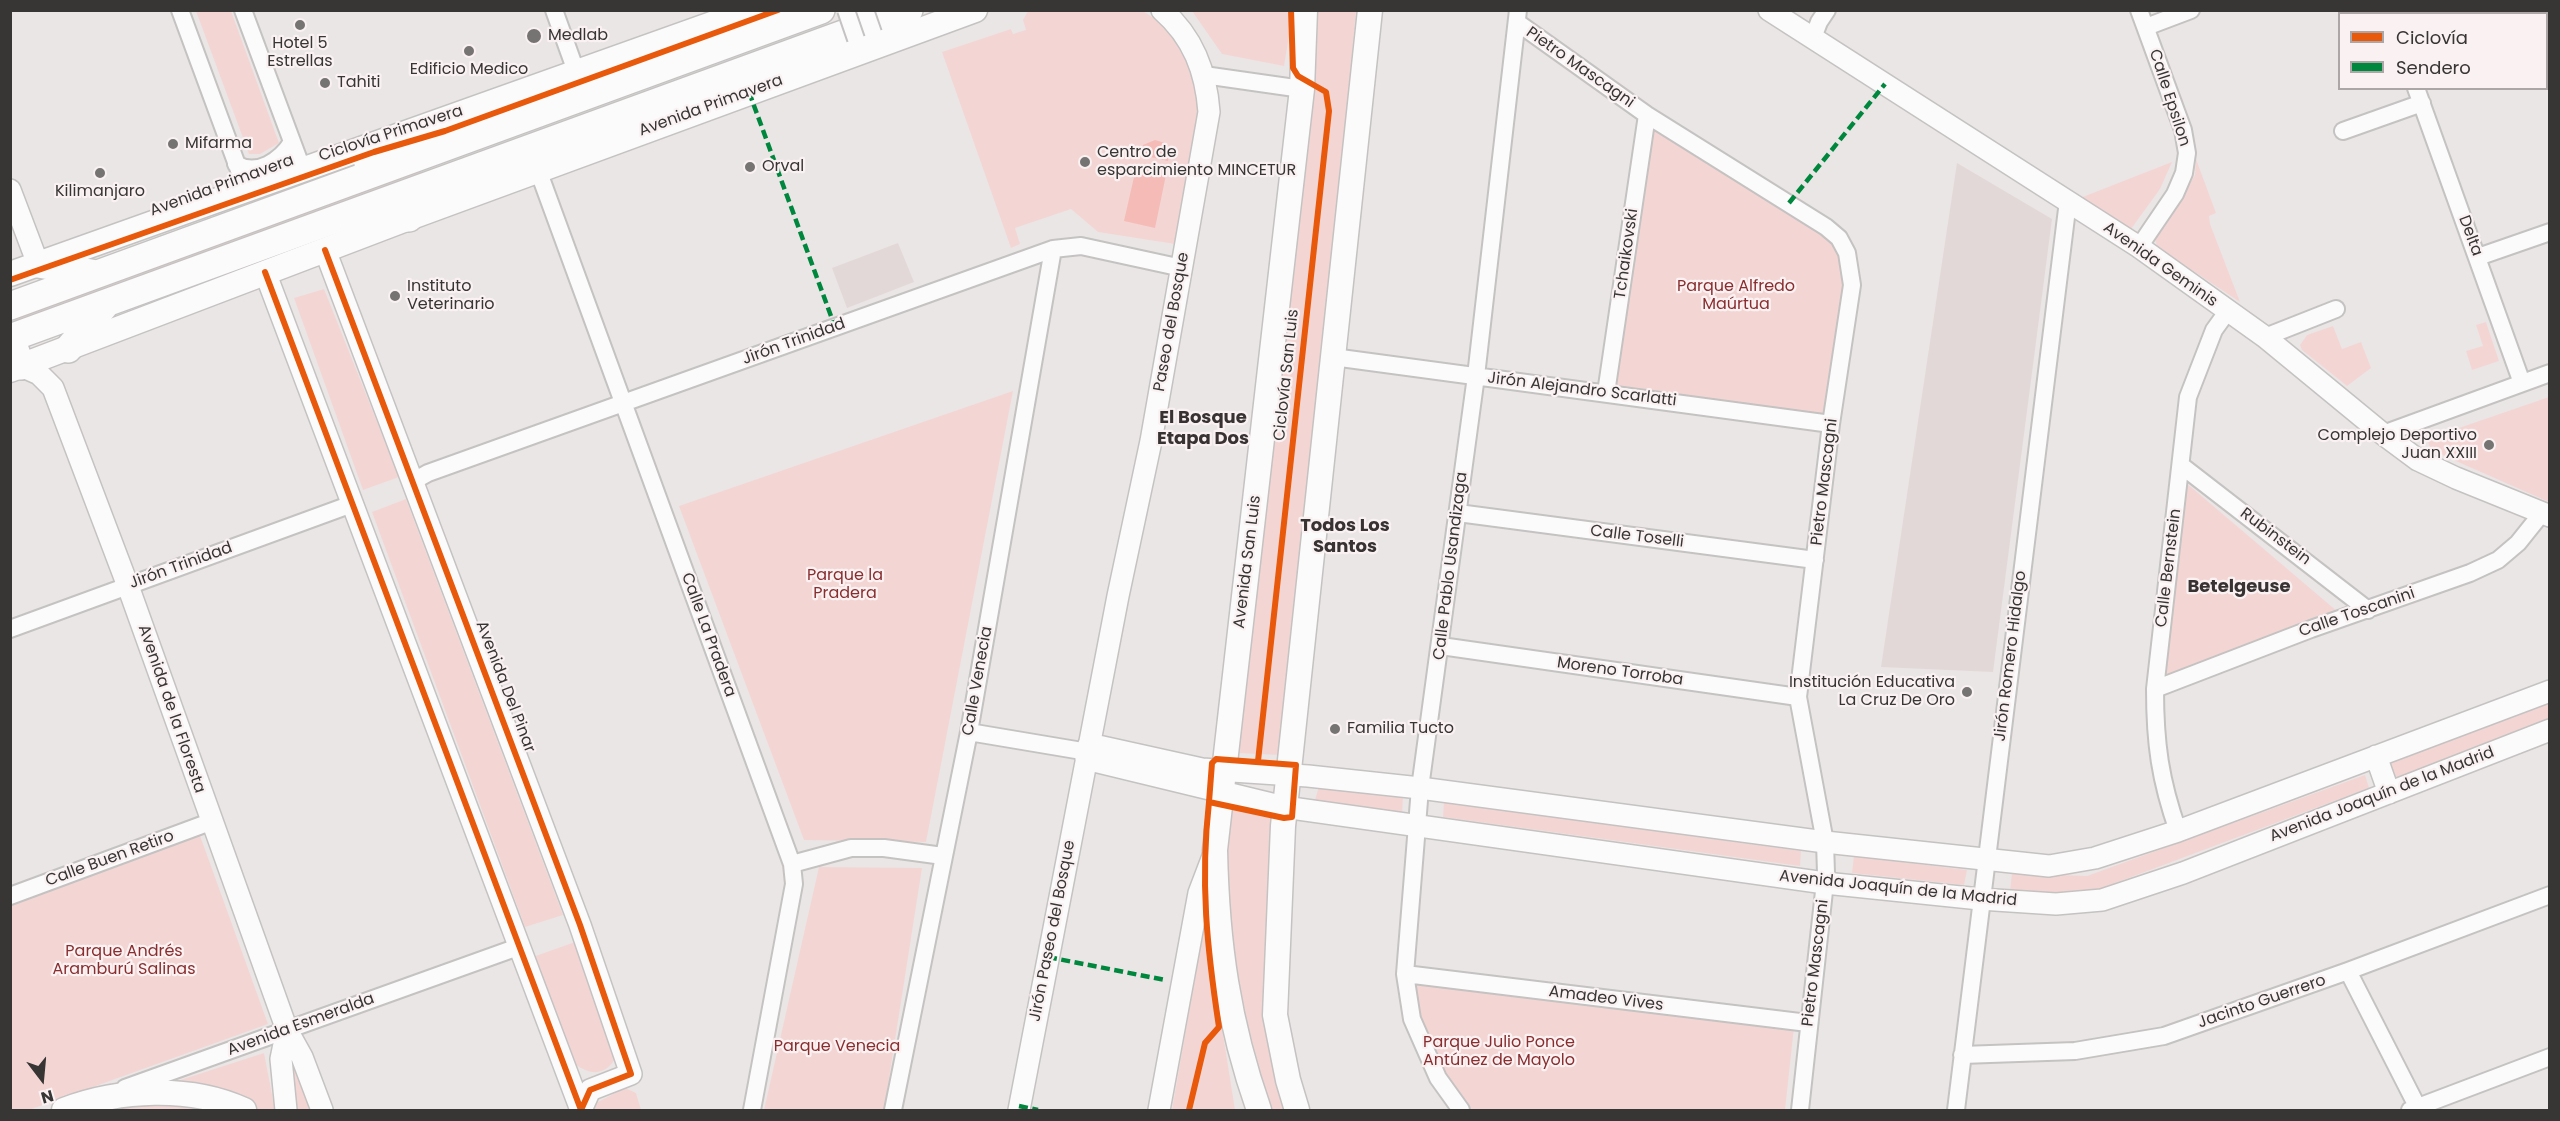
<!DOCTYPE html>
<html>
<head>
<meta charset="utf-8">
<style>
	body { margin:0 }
	#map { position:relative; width:2560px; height:1121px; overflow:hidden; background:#eae6e6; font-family:Poppins,sans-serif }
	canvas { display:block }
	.frame { position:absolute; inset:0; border:12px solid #383535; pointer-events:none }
	.legend { position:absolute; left:2338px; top:12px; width:210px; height:78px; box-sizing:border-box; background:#faf2f2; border:2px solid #aca6a6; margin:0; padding:8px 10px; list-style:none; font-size:18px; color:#383535 }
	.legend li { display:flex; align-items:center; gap:12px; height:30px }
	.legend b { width:30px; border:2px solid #aca6a6 }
	.north { position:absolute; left:12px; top:1049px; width:60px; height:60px; -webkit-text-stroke:4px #faf2f2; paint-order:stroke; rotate:164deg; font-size:16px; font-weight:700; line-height:24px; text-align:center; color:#383535 }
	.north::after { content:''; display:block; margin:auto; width:21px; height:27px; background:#383535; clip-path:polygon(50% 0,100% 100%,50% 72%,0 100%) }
</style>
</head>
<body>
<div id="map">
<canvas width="2560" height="1121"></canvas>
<div class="frame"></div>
<ul class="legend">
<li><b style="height:8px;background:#e8590c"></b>Ciclovía</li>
<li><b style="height:8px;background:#00873e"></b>Sendero</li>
</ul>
<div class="north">N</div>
</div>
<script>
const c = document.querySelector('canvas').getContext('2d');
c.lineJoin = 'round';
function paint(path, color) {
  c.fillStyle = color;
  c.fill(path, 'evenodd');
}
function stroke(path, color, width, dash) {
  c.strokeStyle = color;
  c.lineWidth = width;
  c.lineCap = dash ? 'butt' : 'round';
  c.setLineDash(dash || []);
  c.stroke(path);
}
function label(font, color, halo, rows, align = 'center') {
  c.font = font + ' Poppins,sans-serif';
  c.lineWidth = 4.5;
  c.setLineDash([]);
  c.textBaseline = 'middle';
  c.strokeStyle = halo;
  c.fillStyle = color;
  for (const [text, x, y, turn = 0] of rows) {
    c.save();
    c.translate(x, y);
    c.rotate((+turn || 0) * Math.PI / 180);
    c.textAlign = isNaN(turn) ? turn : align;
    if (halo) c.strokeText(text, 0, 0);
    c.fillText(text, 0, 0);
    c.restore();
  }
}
const built = new Path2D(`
	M1957,163l95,56 -59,453 -112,-5z
	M898,243l16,39 -67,26 -15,-40z`);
const green = new Path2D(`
	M1141,10c29,16 55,51 56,85 2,42 -14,106 -22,149l-77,-12 -27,-23 -56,19 5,16 -9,4 -69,-196 69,-23 2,5 13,-4 -3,-10 5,-9z
	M196,11h35l48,132 -19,11h-11z
	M1192,11h96l2,19 -6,36 -62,-12z
	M1316,11h40l-29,315 -47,429 -43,-2 79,-707z
	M1652,125l185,107 11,32 -21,153 -211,-30z
	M2196,159l20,54 -7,3 1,8 30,78 -83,-55 -2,-8 40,-64z
	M2172,162l-12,27 -29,40 -51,-31z
	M421,168l1,10 -398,147 -7,-4 1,-7z
	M324,289l75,188 -36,13 -69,-192z
	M2486,322l13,39 -27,9 -6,-19 17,-5 -7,-21z
	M2333,326l9,23 19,-7 10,26 -24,18 -45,-36 -2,-5 7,-10z
	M1013,391l-87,451 -122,-2 -125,-334z
	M2549,397v105l-118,-52 -4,-11z
	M2185,482l153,130 -179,68z
	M406,499l157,416 -38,12 -153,-415z
	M2549,702v20l-155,57 -5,-15z
	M2365,775l4,13 -283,106 -76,-3 2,-18 75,3z
	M1319,786l84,9 -1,21 -88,-12z
	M1444,802l357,49 -1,15 -357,-49z
	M1229,805l49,9 10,296h-18l-34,-117 -13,-143z
	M194,819l74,205 -239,86h-18v-221z
	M1854,856l113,14 -3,15 -112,-12z
	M819,867l103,1 -38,242h-120z
	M1205,920l30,190h-63z
	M575,942l42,113c-9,19 -24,22 -41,10l-46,-107z
	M1413,984l381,43 -9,83h-317l-25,-34 -27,-58z
	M264,1053l11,57h-16l-19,-11 -72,-15z
	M295,1063l17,47h-18l-2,-46z
	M625,1088l11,5 5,17h-51l4,-6z
	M147,1102l60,7 4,1h-119z`);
const water = new Path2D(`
	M1155,140l10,3 5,7 -2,11 -26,-6 1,-10z
	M1137,164l30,6 -12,58 -31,-7z`);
const minor = new Path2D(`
	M180,10l67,182
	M243,10l60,161
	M554,10l23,64
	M2139,10l44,120 4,23 -3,20 -9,21 -36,53
	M2389,10l1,4
	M1518,23l129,92 179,112 13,11 8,15 5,32 -21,139 -33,273 27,145 1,31 -26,237
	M2146,27l45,-17
	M1813,38l6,-16 8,-12
	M1204,75l98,14
	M2416,88l106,295
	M2343,131l79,-28
	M236,164c21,13 45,-4 56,-22
	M538,170l254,694 2,20 -42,226
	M2478,257l72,-25
	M2265,337l71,-28
	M1333,357l498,67
	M1606,393l41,-278
	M2383,434l167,-61
	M2182,466l186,144
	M412,482l16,-9 625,-224 28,-3 101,22
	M1458,513l357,47
	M10,629l342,-125
	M1441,646l357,51
	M2155,689l156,-60 159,-56 28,-13 20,-17 24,-30
	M969,732l119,20
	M2178,831c-18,-51 -23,-88 -23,-142l33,-292 26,-67 13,-18
	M792,864l59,-16h33l59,8
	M10,896l200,-74
	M2348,971l71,139
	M1405,974l403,49
	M1962,1055l113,-4 89,-15 184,-65 202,-76
	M125,1088l393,-141
	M893,1110l76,-378 84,-483
	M1461,1110l-23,-32 -26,-59 -7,-45 15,-186 56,-412 42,-366
	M1956,1110l112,-909
	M2410,1110l140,-53`);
const tertiary = new Path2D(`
	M1769,10l370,237 126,90 118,97 35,26 38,18 94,38
	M10,190l28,74
	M325,250l255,675 51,149 -41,16 -9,20
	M265,272l316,838
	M21,366l18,8 14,14 75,198 159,444 15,27 20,53
	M1089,744l113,25 106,7 112,12 405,54 224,24 46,-8 83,-27 372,-140
	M2376,756l13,37
	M1086,759l198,48 541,76 155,16 76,5 46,-4 81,-27 367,-143
	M286,1110l-5,-51 6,-29
	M1019,1110l99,-514 33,-155 58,-329c-3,-41 -16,-75 -47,-102
	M1159,1110l40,-217 16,-42`);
const secondary = new Path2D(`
	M10,274l741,-264
	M10,370l399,-152 566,-208
	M64,1110c55,-21 126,-25 180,0
	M1259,1110c-31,-88 -42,-166 -44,-260l87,-761 3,-79
	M1297,1110l-9,-30 -13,-65 8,-189 87,-816`);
const primary = new Path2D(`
	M368,164l74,-41
	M360,218h49
	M38,264l59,10
	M10,306l811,-296
	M10,338l899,-328
	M11,338l10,28
	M68,349l38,-45`);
const minorBridge = new Path2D(`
	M846,10l10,29
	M865,10l8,23`);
const quiet = new Path2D(`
	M749,92l86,235
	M1789,203l96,-119
	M1048,957l117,23
	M1019,1106l19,4`);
const cycleway = new Path2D(`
	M325,250l255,675 51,149 -41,16 -9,20
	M265,272l316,838
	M10,280l364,-128 71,-21 333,-121
	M1216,759l80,6 -4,52 -8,1 -75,-16 3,-39z
	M1258,761l71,-650 -3,-19 -28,-16 -5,-8 -2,-58
	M1189,1110l16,-67 14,-16c-12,-79 -19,-145 -10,-225`);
const markers = [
	[300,25,6,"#767373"],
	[534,36,8,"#767373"],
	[469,51,6,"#767373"],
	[325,83,6,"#767373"],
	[173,144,6,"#767373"],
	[1085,162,6,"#767373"],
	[750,167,6,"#767373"],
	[100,173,6,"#767373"],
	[395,296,6,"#767373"],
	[2489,445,6,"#767373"],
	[1967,692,6,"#767373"],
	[1335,729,6,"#767373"]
];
const poiNames = [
	["Medlab",548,36],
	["Hotel 5",300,44,"center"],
	["Estrellas",300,62,"center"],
	["Edificio Medico",469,70,"center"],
	["Tahiti",337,83],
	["Mifarma",185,144],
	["Centro de",1097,153],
	["esparcimiento MINCETUR",1097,171],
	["Orval",762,167],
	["Kilimanjaro",100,192,"center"],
	["Instituto",407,287],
	["Veterinario",407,305],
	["Complejo Deportivo",2477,436,"right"],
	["Juan XXIII",2477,454,"right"],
	["Institución Educativa",1955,683,"right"],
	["La Cruz De Oro",1955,701,"right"],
	["Familia Tucto",1347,729]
];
const streetNames = [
	["Pietro Mascagni",1580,68,35],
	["Calle Epsilon",2169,98,72],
	["Avenida Primavera",711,106,-20],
	["Ciclovía Primavera",391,134,-18],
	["Avenida Primavera",222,186,-20],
	["Delta",2470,236,70],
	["Tchaikovski",1627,254,-82],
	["Avenida Geminis",2160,265,35],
	["Paseo del Bosque",1172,322,-80],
	["Jirón Trinidad",794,342,-20],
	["Ciclovía San Luis",1287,375,-84],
	["Jirón Alejandro Scarlatti",1582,390,7],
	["Pietro Mascagni",1825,482,-83],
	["Calle Toselli",1637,537,7],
	["Rubinstein",2275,537,37],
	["Avenida San Luis",1248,562,-83],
	["Jirón Trinidad",181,566,-20],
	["Calle Pablo Usandizaga",1451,566,-83],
	["Calle Bernstein",2169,568,-83],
	["Calle Toscanini",2357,613,-19],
	["Calle La Pradera",708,635,70],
	["Jirón Romero Hidalgo",2011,656,-83],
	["Moreno Torroba",1620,672,8],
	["Calle Venecia",978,681,-80],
	["Avenida Del Pinar",505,687,69],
	["Avenida de la Floresta",171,709,71],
	["Avenida Joaquín de la Madrid",2382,795,-21],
	["Calle Buen Retiro",110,859,-20],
	["Avenida Joaquín de la Madrid",1898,889,6],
	["Jirón Paseo del Bosque",1053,931,-79],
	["Pietro Mascagni",1816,963,-83],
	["Amadeo Vives",1606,999,7],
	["Jacinto Guerrero",2262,1002,-19],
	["Avenida Esmeralda",301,1025,-20]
];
const parkNames = [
	["Parque Alfredo",1736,287],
	["Maúrtua",1736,305],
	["Parque la",845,576],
	["Pradera",845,594],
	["Parque Andrés",124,952],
	["Aramburú Salinas",124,970],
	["Parque Julio Ponce",1499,1043],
	["Antúnez de Mayolo",1499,1061],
	["Parque Venecia",837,1047]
];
const neighbourhoodNames = [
	["El Bosque",1203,418],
	["Etapa Dos",1203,439],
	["Todos Los",1345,526],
	["Santos",1345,547],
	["Betelgeuse",2239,587]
];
paint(built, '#e3d8d8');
paint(green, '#f3d6d4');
paint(water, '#f5bbb7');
stroke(minor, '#c5c2c2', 20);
stroke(tertiary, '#c5c2c2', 24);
stroke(secondary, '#c5c2c2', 27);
stroke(primary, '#c5c2c2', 30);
stroke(minor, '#fcfbfb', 16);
stroke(tertiary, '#fcfbfb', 21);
stroke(secondary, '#fcfbfb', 24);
stroke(primary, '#fcfbfb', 27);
stroke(minorBridge, '#c5c2c2', 20, []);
stroke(minorBridge, '#fcfbfb', 16);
stroke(quiet, '#00873e', 4.5, [9, 4.5]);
stroke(cycleway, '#e8590c', 6);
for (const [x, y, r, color] of markers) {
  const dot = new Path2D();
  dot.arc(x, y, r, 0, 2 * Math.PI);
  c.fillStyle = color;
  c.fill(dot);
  stroke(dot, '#faf2f2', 2);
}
label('16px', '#383535', '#faf2f2', poiNames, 'left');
label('16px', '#383535', '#faf2f2', streetNames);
label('16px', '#8a2d2f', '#faf2f2', parkNames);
label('bold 18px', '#383232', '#faf2f2', neighbourhoodNames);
</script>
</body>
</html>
